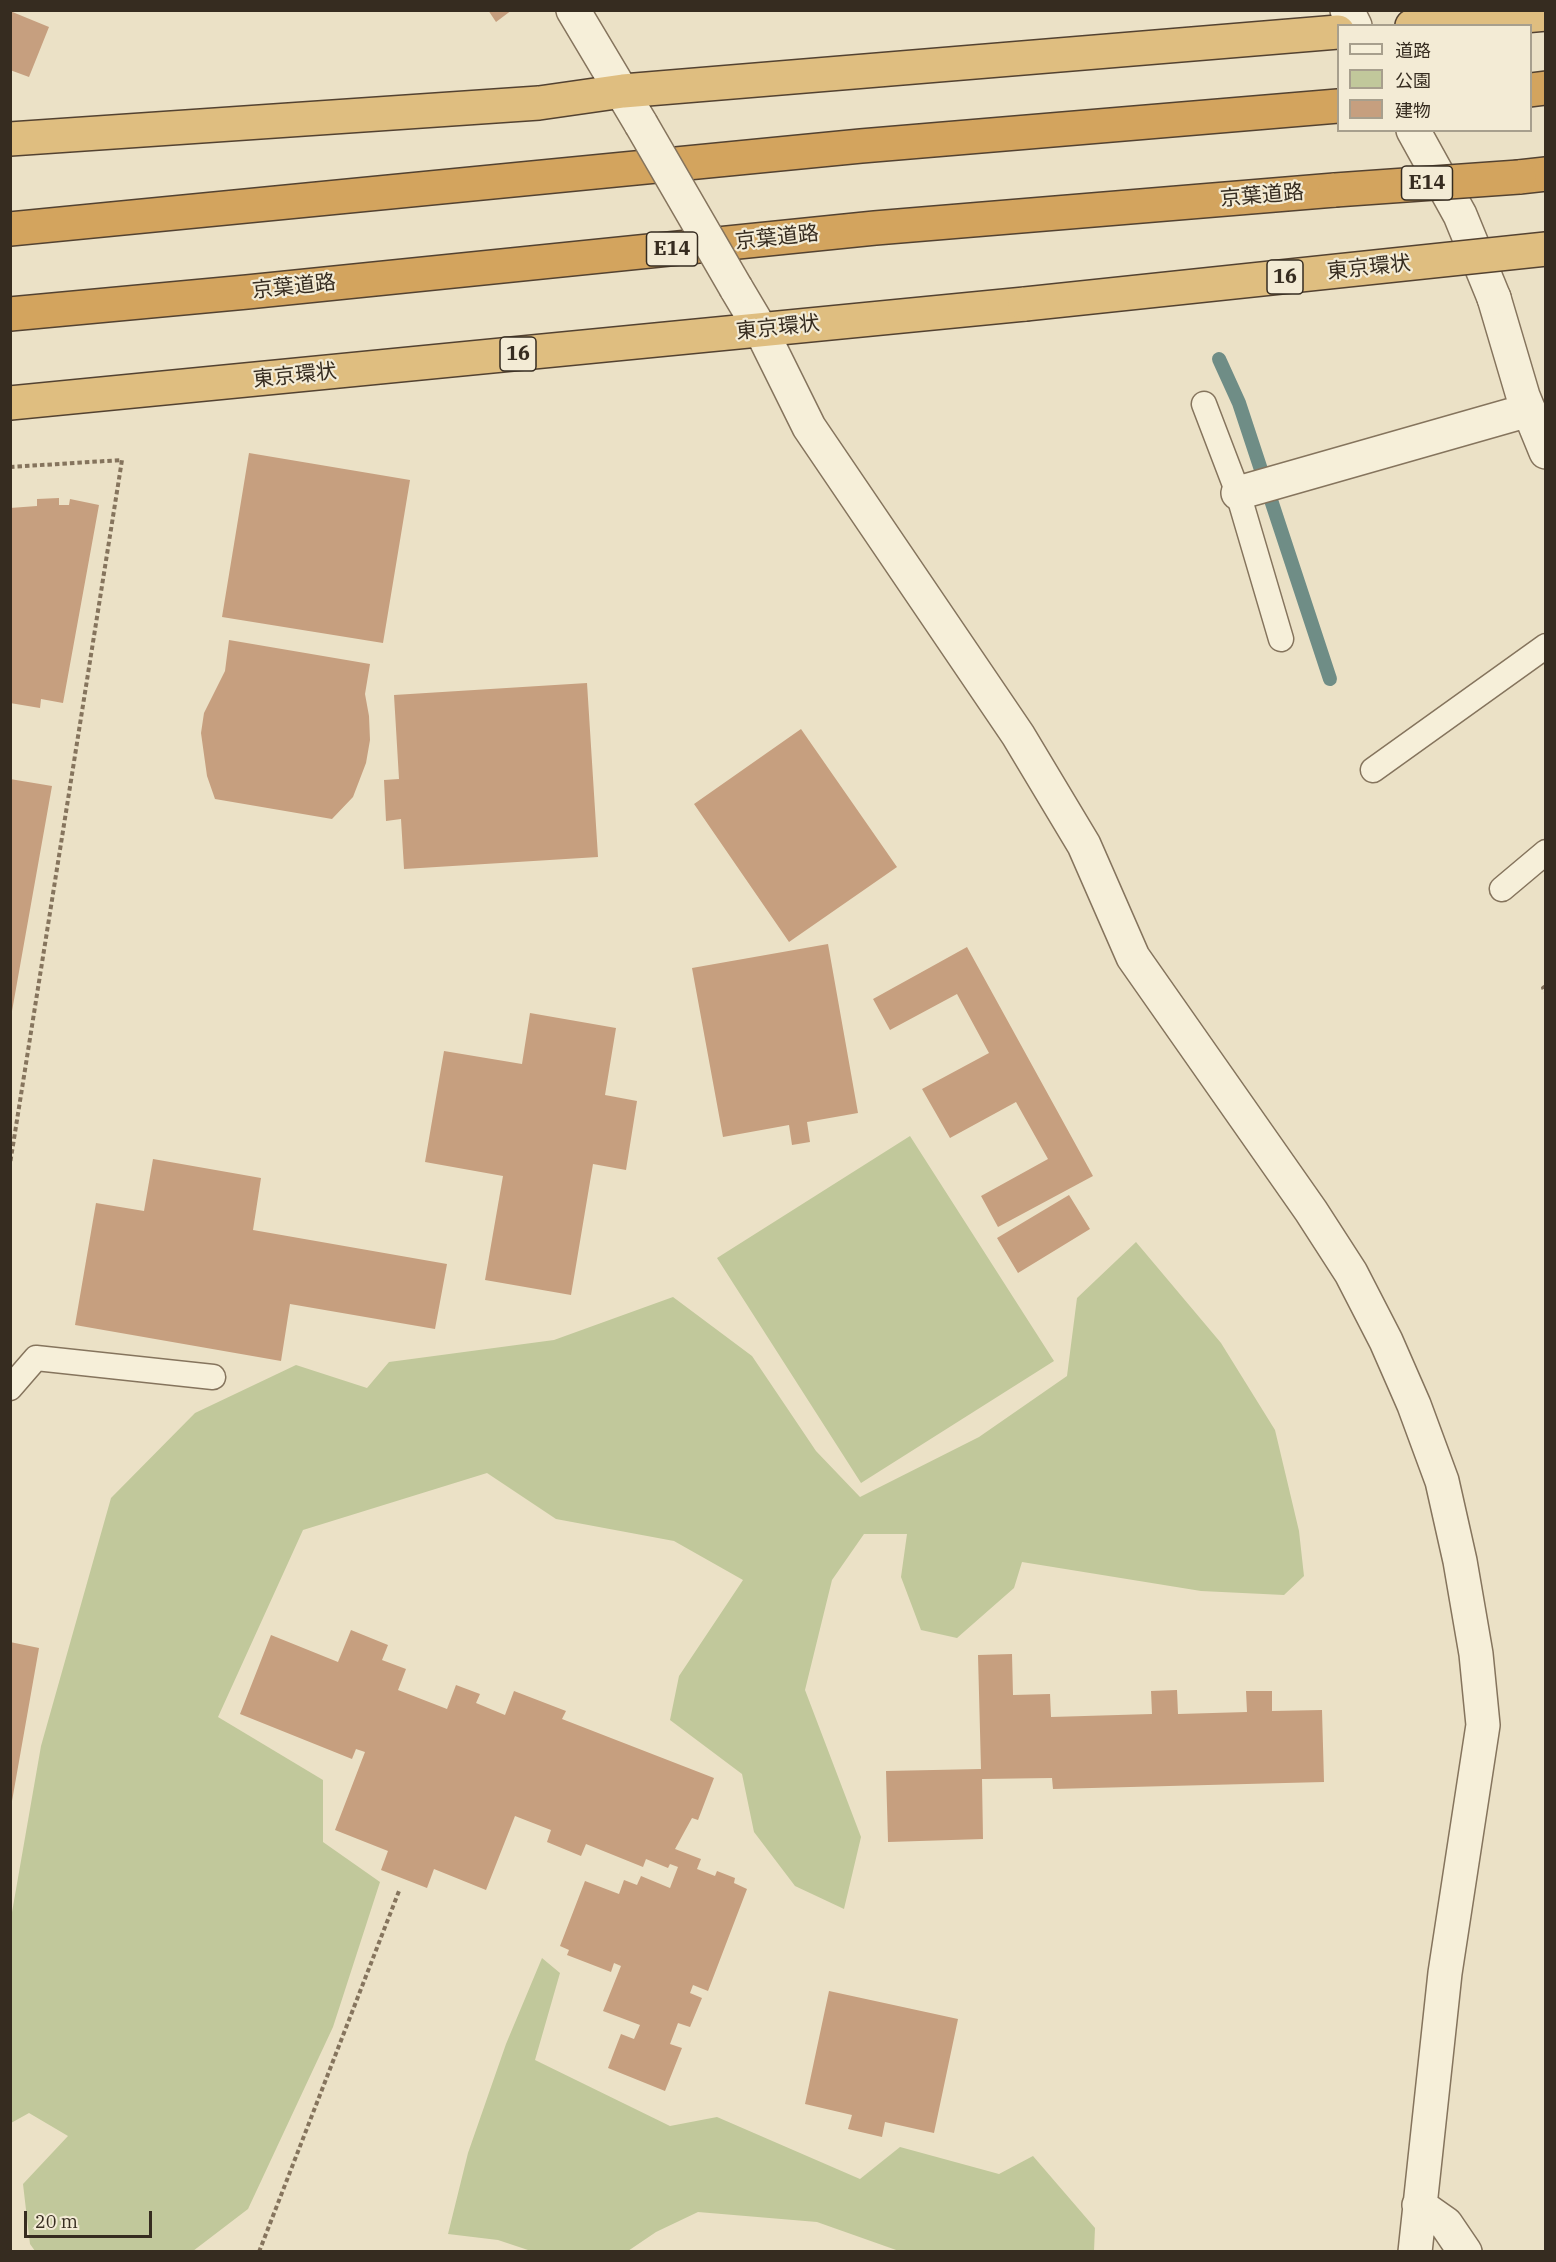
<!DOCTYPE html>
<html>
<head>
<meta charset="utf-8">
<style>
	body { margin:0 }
	#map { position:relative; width:1556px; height:2262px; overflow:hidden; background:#ebe1c6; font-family:"IBM Plex Serif","Noto Sans JP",serif }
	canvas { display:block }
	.frame { position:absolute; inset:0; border:12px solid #362c20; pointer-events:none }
	.legend { position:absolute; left:1337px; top:24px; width:195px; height:108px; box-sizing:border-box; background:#f3ebd5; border:2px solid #a79f8d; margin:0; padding:8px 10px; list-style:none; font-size:18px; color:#362c20 }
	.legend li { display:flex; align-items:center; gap:12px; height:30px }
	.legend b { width:30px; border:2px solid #a79f8d }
	.scale { position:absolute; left:24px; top:2211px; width:128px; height:27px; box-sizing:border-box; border:3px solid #362c20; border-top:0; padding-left:8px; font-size:18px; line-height:21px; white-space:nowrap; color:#362c20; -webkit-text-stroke:4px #f3ebd5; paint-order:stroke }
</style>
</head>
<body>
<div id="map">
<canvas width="1556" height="2262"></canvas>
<div class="frame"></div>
<ul class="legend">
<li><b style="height:8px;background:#f6efd9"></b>道路</li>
<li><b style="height:16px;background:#c1c89b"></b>公園</li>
<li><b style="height:16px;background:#c69f7f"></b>建物</li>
</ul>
<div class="scale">20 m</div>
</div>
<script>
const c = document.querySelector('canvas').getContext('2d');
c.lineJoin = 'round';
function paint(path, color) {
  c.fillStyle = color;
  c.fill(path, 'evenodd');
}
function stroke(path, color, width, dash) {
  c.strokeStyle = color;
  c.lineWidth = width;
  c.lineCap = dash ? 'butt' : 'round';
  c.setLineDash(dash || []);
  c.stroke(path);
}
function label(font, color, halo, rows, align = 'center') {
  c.font = font + ' "IBM Plex Serif","Noto Sans JP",serif';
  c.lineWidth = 4.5;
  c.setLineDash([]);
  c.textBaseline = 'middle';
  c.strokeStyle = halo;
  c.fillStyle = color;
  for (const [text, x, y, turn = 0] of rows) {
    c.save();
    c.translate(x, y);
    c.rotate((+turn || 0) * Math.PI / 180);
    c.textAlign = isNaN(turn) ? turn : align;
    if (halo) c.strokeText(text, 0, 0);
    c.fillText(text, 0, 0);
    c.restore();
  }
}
const green = new Path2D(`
	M910,1136l144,225 -193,122 -144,-225z
	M1136,1242l85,101 54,87 24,101 5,45 -20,19 -83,-4 -179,-29 -8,26 -57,50 -36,-8 -20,-53 6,-43h-43l-32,46 -27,110 56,147 -17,72 -49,-23 -41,-54 -12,-58 -72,-54 9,-44 64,-96 -69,-39 -118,-22 -69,-46 -184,57 -85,187 105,63v62l57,40 -47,145 -85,182 -55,42h-158l-5,-7 -7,-60 45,-48 -39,-23 -18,10v-205l30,-172 70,-248 84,-85 101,-48 71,23 22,-26 165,-22 119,-43 79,59 64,95 44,46 119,-60 88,-61 10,-78z
	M542,1958l18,15 -25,87 135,66 47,-9 143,62 40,-32 99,27 34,-18 62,72 -1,23h-195l-82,-29 -119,-10 -42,20 -28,19h-97l-33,-11 -50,-6 20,-81 38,-109z`);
const stream = new Path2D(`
	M1219,359l20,44 91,276`);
const building = new Path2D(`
	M488,10h24l-16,12z
	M10,11l39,16 -20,50 -19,-7z
	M249,453l161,27 -27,163 -161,-26z
	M59,498v7h10l1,-6 29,6 -36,198 -22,-4 -1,9 -30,-5v-195l27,-2v-7z
	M229,640l141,24 -5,30 4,22 1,24 -4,23 -13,34 -21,22 -117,-20 -8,-23 -6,-43 3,-20 21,-42z
	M587,683l11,174 -194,12 -3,-50 -15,2 -2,-41 15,-1 -5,-84z
	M801,729l96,138 -108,75 -95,-138z
	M10,779l42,7 -40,225h-2z
	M828,944l30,169 -51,9 3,20 -18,3 -3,-20 -66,12 -31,-169z
	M967,947l126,229 -95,51 -17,-31 67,-37 -32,-57 -66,36 -28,-49 67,-36 -32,-59 -67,36 -17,-31z
	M530,1013l86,15 -11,67 32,6 -11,69 -33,-6 -22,131 -86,-15 18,-104 -78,-14 19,-111 78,13z
	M153,1159l108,19 -8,52 194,34 -12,65 -145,-25 -9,57 -206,-36 21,-122 48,8z
	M1069,1195l21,34 -72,44 -21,-35z
	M351,1630l37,15 -6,15 24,9 -8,21 49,19 9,-24 24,9 -4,9 29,12 9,-24 52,20 -4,8 152,59 -16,42 -6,-2 -17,31 26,10 -4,10 18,7 2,-5 18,7 -1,5 13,6 -39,102 -15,-6 -3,8 12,5 -12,29 -12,-4 -8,21 12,4 -17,43 -57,-23 13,-34 13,5 6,-14 -37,-14 18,-45 -7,-3 -3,9 -44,-17 2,-5 -9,-4 25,-65 34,13 5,-14 13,5 4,-9 29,12 8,-21 -8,-3 -2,4 -22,-9 -3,8 -57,-23 -5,12 -34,-14 4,-12 -36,-14 -29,74 -52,-21 -7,19 -46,-18 7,-19 -53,-21 30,-78 -9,-3 -4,10 -112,-45 31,-79 67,27z
	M10,1642l29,6 -27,153h-2z
	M1012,1654l1,41 37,-1 1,23 101,-3 -1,-23 26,-1 1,24 69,-2 -1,-21h26v20l50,-1 2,72 -271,7 -1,-11 -70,1 1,60 -95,3 -2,-71 95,-2 -3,-114z
	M829,1991l129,28 -24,114 -49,-11 -3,15 -34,-8 4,-14 -47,-11z`);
const path = new Path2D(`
	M10,467l112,-7 -112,704
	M1546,986l-3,2 3,4
	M259,2252l140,-361`);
const service = new Path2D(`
	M1204,404l34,89 43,146
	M1373,770l173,-124
	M1502,889l44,-37
	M10,1388l26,-30 177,19`);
const minor = new Path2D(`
	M573,10l68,114
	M736,288l25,42 48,97 209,308 66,110 49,112 178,254 40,62 35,68 28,64 28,76 18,80 16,93 7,71 -38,248 -30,279
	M1494,298l29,98 23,56
	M1238,493l291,-83
	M1419,2205l27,19 19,28`);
const tertiary = new Path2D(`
	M1347,10l8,16
	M1413,130l47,85 34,83`);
const trunk = new Path2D(`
	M1412,26l134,-12
	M10,139l529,-36 84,-12 715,-59
	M10,403l1015,-99`);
const motorway = new Path2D(`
	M1530,90l16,-2
	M1519,177l27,-3
	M10,229l851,-83 477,-40
	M10,314l237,-22 628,-64 460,-38`);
const minorBridge = new Path2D(`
	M641,124l95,164`);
const trunkBridge = new Path2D(`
	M1025,304l521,-55`);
const motorwayBridge = new Path2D(`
	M1335,190l184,-13`);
const shields = [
	[1427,183,51],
	[672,249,51],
	[1285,277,36],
	[518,354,36]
];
const shieldNames = [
	["E14",1427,183],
	["E14",672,249],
	["16",1285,277],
	["16",518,354]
];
const streetNames = [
	["京葉道路",1262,196,-5],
	["京葉道路",777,238,-6],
	["東京環状",1369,268,-6],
	["京葉道路",294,287,-6],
	["東京環状",778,328,-6],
	["東京環状",295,376,-6]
];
paint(green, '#c1c89b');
stroke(stream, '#6f8d86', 14);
paint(building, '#c69f7f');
stroke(service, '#85745d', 27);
stroke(minor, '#85745d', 36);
stroke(tertiary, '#85745d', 36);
stroke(trunk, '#534231', 36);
stroke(motorway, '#534231', 36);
stroke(path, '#85745d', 4, [4.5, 3]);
stroke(service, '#f6efd9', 24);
stroke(minor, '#f6efd9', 33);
stroke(tertiary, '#f6efd9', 33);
stroke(trunk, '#dfbe80', 33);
stroke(motorway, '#d3a45e', 33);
stroke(minorBridge, '#85745d', 36, []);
stroke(trunkBridge, '#534231', 36, []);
stroke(motorwayBridge, '#534231', 36, []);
stroke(minorBridge, '#f6efd9', 33);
stroke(trunkBridge, '#dfbe80', 33);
stroke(motorwayBridge, '#d3a45e', 33);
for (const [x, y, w] of shields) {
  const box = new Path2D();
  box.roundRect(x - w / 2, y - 17, w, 34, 4.5);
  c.fillStyle = '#f3ebd5';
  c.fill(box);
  stroke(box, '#362c20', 1.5);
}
label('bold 20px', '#362c20', null, shieldNames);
label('21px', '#362c20', '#f3ebd5', streetNames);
</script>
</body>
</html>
